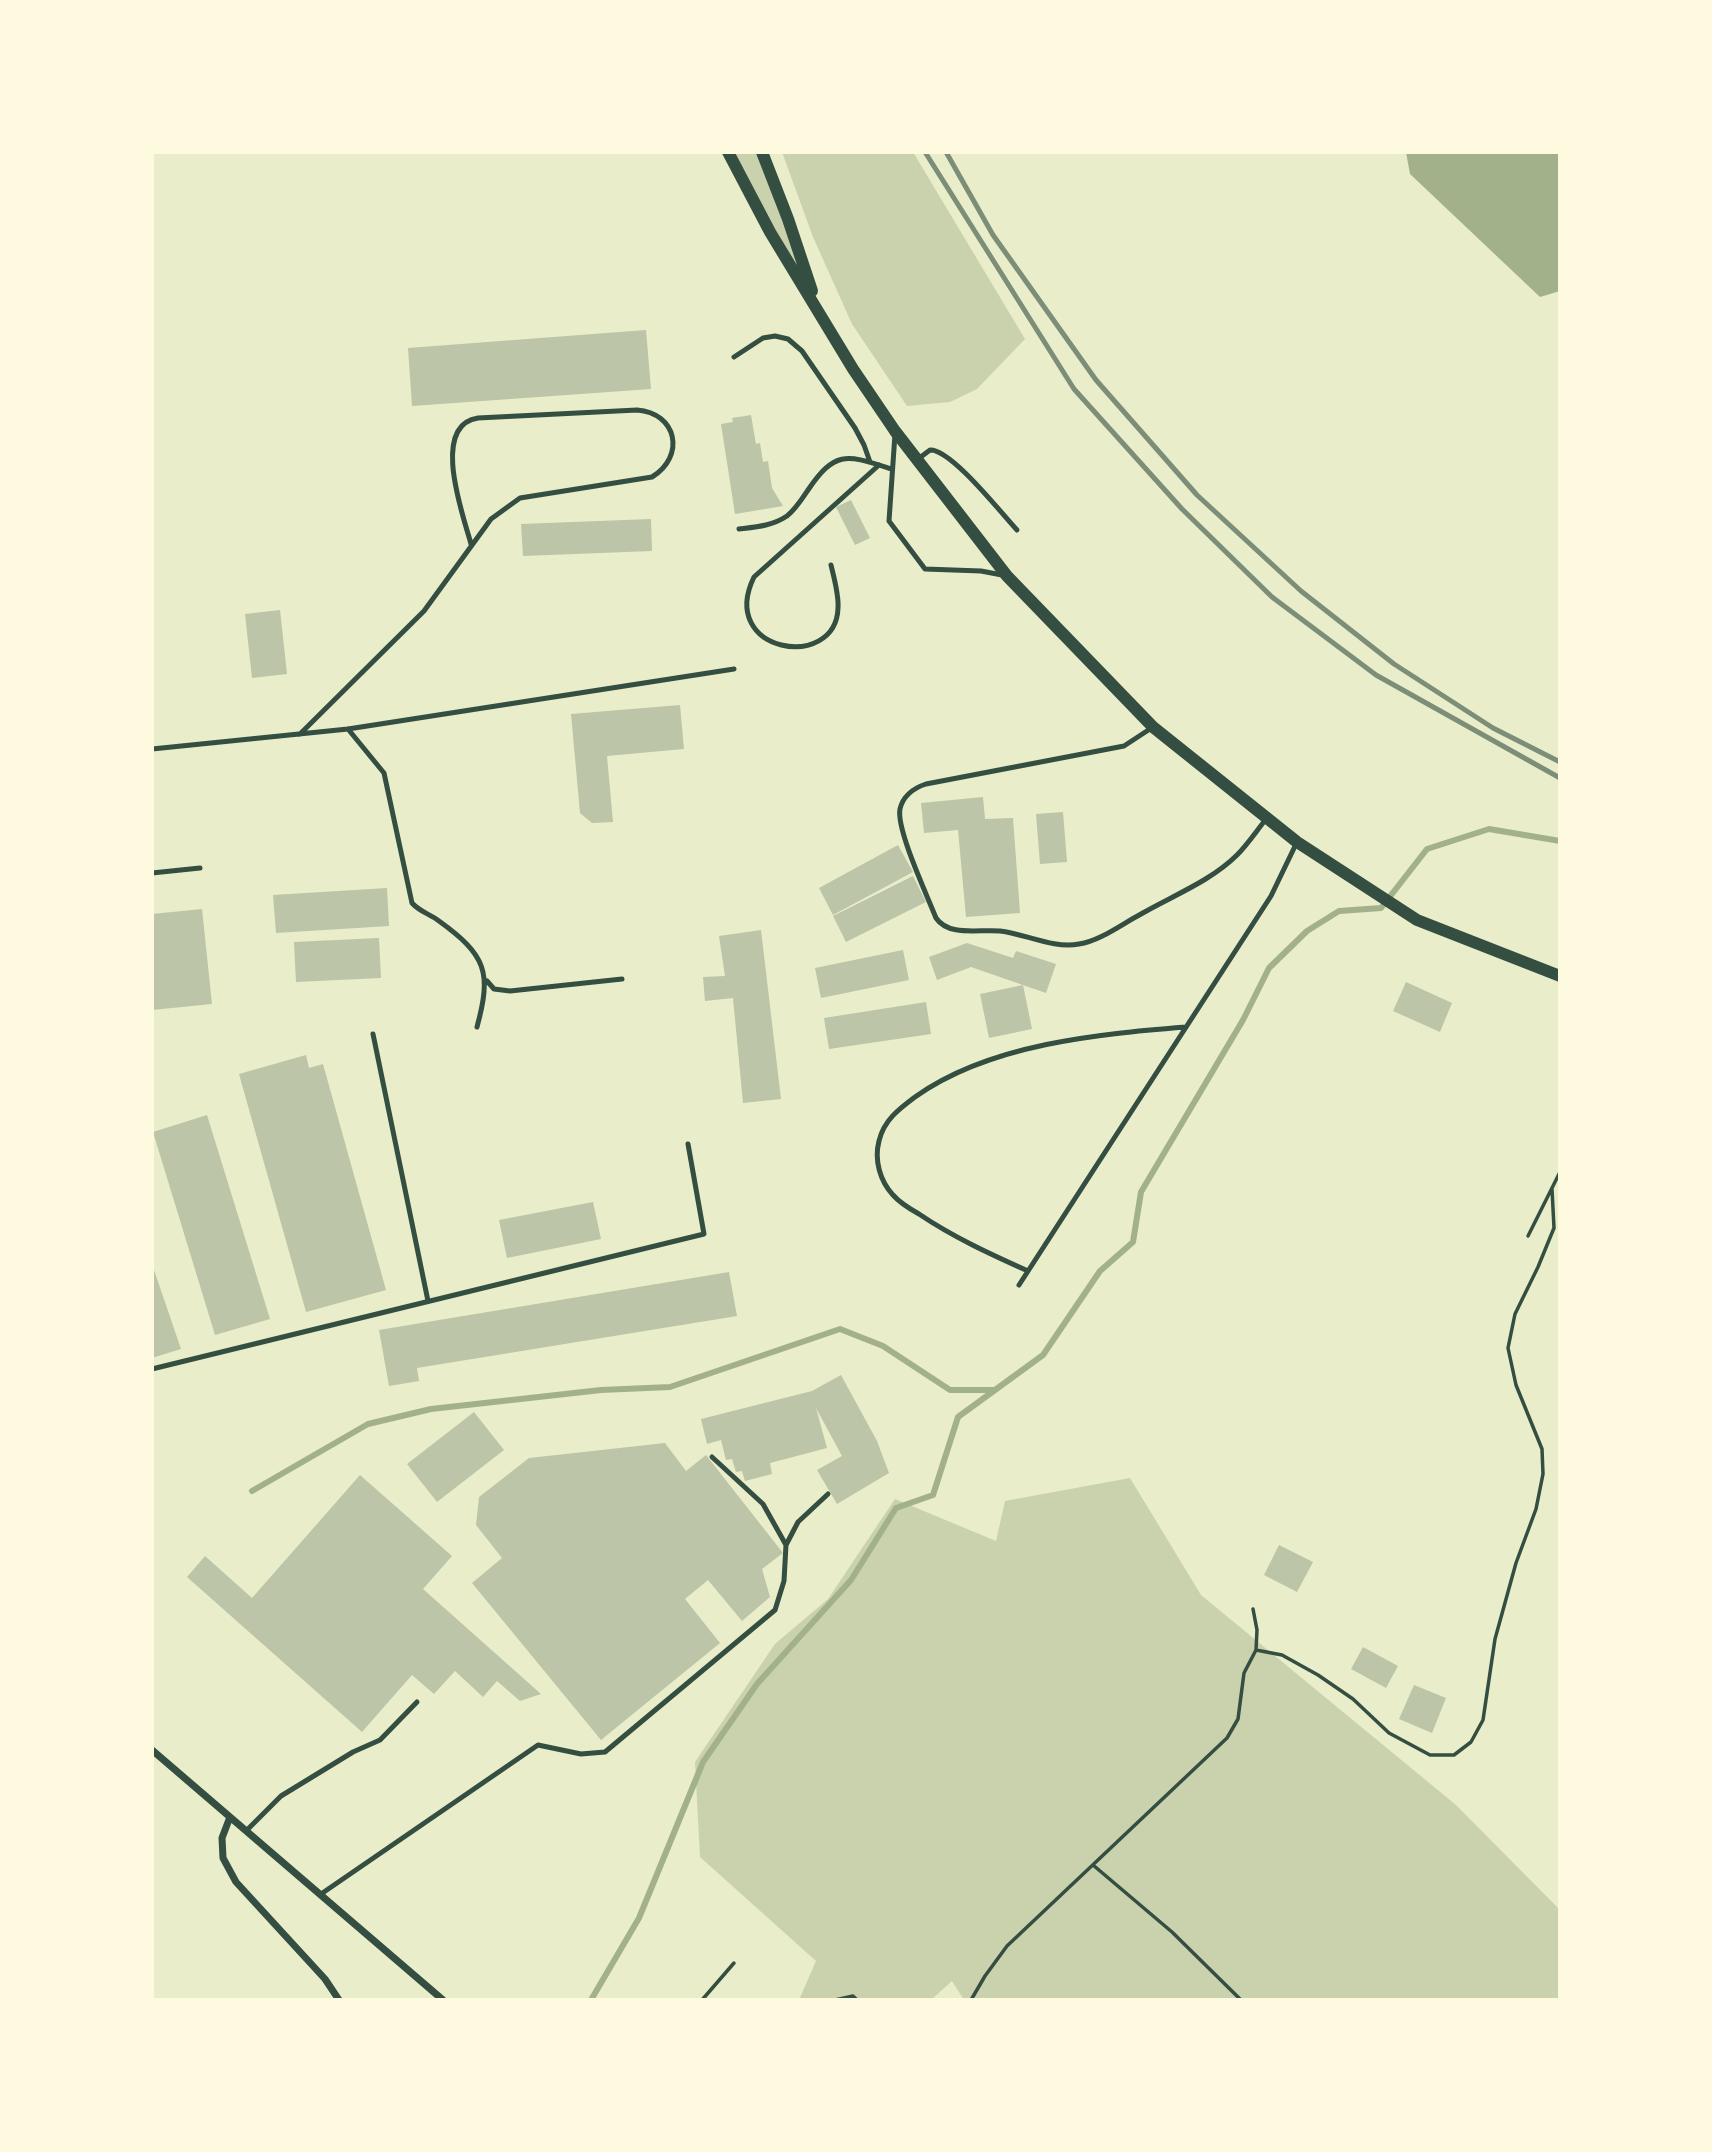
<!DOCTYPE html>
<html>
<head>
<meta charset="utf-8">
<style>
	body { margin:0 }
	#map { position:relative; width:1712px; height:2152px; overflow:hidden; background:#e9edc9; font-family:Helvetica,sans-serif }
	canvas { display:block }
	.frame { position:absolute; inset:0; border:154px solid #fefae0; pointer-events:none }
</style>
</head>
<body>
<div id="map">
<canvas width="1712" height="2152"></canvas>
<div class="frame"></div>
</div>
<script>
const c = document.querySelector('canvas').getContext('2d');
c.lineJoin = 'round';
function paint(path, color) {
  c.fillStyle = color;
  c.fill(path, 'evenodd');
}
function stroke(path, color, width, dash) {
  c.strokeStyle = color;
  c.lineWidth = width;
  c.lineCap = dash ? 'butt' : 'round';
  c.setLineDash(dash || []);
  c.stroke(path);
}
const green = new Path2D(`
	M728,152h34l57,159z
	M782,152h131l112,187 -48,50 -27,13 -43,4 -55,-82 -39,-87z
	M1130,1478l71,117 255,210 104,105v90h-596l-12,-19 -21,19h-132l17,-39 -116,-104 -5,-95 80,-118 53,-45 67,-100 101,42 9,-40z`);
const water = new Path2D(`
	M1406,152h154v139l-20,6 -130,-123z`);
const stream = new Path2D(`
	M252,1491l116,-67 63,-15 170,-19 69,-3 170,-58 43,17 67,44h45l48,-35 57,-84 33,-29 8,-50 102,-172 26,-52 38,-37 32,-20 42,-3 46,-59 62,-20 71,12
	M591,2000l48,-82 64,-156 54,-78 94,-104 45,-72 37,-13 25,-78 37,-27`);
const building = new Path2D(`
	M646,330l5,59 -239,17 -4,-58z
	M751,415l5,29 4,-1 3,19 5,-1 4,27 11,18 -48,8 -14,-90 12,-2 -1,-4z
	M851,500l19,38 -15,7 -19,-38z
	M651,519l1,32 -129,5 -2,-32z
	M280,610l7,64 -35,4 -7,-64z
	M680,705l4,44 -77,7 6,66 -21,1 -12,-10 -9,-99z
	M983,797l2,22 28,-1 7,95 -54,4 -8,-87 -34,3 -3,-30z
	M1063,812l4,50 -27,2 -4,-50z
	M898,845l15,27 -80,43 -14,-27z
	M913,876l13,26 -80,40 -13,-26z
	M387,888l2,38 -113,7 -3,-38z
	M202,909l10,95 -60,6v-96z
	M761,930l20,169 -38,4 -10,-105 -28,3 -2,-24 22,-1 -6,-40z
	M379,938l2,40 -85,4 -2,-40z
	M967,943l46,15 3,-7 40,13 -10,29 -75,-26 -34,13 -8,-23z
	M903,950l6,30 -88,18 -6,-30z
	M1406,982l46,21 -12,29 -47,-21z
	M1023,985l9,44 -43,9 -9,-44z
	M926,1002l5,32 -102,15 -5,-31z
	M306,1055l3,13 14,-4 63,226 -80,22 -67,-238z
	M207,1115l63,204 -55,16 -62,-203z
	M593,1202l8,37 -94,19 -8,-38z
	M153,1267l28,82 -29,9v-90z
	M729,1272l8,44 -320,52 2,13 -30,5 -10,-56z
	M841,1375l36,66 12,32 -52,31 -20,-34 25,-14 -26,-48 11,40 -57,15 2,11 -27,7 -3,-10 -6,1 -4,-13 -6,1 -5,-20 -14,4 -6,-25 111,-28z
	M474,1412l30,38 -67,52 -30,-38z
	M665,1443l21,28 20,-16 77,98 -21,16 8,28 -28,24 -34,-41 -23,19 35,44 -119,97 -129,-157 30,-25 -26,-33 3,-28 50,-39z
	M360,1475l92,81 -29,33 118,105 -21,7 -23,-20 -14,16 -28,-26 -21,23 -22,-19 -50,57 -175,-155 18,-21 47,42z
	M1279,1545l34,17 -16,30 -33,-17z
	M1363,1647l35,19 -12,22 -35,-19z
	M1414,1685l32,13 -14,35 -33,-14z`);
const path = new Path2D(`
	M1528,1236l32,-64
	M1256,1650l26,5 36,20 35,24 36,34 41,22h24l17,-13 12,-22 12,-81 21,-76 20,-54 7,-35 -1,-25 -26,-64 -8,-37 7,-34 23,-47 16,-39 -2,-39
	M1093,1865l79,67 69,68
	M702,2000l32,-37
	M835,2000l18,-4 4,4
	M971,2000l14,-24 22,-30 220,-208 11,-19 6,-46 12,-23 1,-20 -4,-21`);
const service = new Path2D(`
	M734,357l29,-19 12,-2 13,3 14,12 53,77 9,17 6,17
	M895,434l-6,87 36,48 56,2 21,4
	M918,459l12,-9c21,-1 71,63 87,80
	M739,529c17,-2 33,-3 48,-13 8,-6 15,-17 21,-26 28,-41 39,-35 84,-21
	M831,565c3,13 8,30 7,43 -2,64 -121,45 -84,-31l125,-112
	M1153,727l-29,19 -198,38c-12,4 -23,12 -26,25 -4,20 27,86 36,109 13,19 43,11 64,13 26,3 53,18 79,13 21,-3 43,-20 62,-30 31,-18 70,-33 96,-59 11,-11 20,-25 30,-37
	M348,729l36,44 28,130c8,9 18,11 27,18 47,34 53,51 38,106
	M300,734l124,-123 67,-92 29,-21 132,-21c34,-21 25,-64 -15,-67l-159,8c-48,7 -15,97 -7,126
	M152,749l196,-20 386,-60
	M152,873l48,-5
	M487,981l7,8 16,2 112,-12
	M373,1034l55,267
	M1028,1271c-38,-17 -75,-34 -109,-57 -9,-5 -19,-11 -26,-19 -13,-14 -19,-35 -14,-54 5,-21 20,-32 36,-44 74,-53 183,-63 271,-70
	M1019,1285l252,-389 26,-54
	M152,1369l552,-135 -16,-90
	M712,1457l51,47 23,41
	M247,1830l34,-34 72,-44 27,-12 37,-38
	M321,1894l217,-149 43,9 24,-2 170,-142 9,-29 2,-36 12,-23 30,-28`);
const minor = new Path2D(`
	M152,1750l291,250
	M230,1817l-8,21 1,20 13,24 89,97 14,21`);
const tertiary = new Path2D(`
	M728,152l42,80 83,137 42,62 112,145 146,151 144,115 120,78 143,56
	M762,152l26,67 24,72`);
const rail = new Path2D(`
	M925,152l149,237 108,120 90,88 104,78 184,103
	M946,152l47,83 103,145 101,115 104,96 93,73 99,64 67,34`);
paint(green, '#cad2ad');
paint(water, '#a3b18a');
stroke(stream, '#a3b18a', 6);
paint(building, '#bcc5a7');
stroke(path, '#344e41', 3.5);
stroke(service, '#344e41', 5);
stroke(minor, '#344e41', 7);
stroke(tertiary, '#344e41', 12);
stroke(rail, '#7c8e77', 5);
</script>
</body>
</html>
